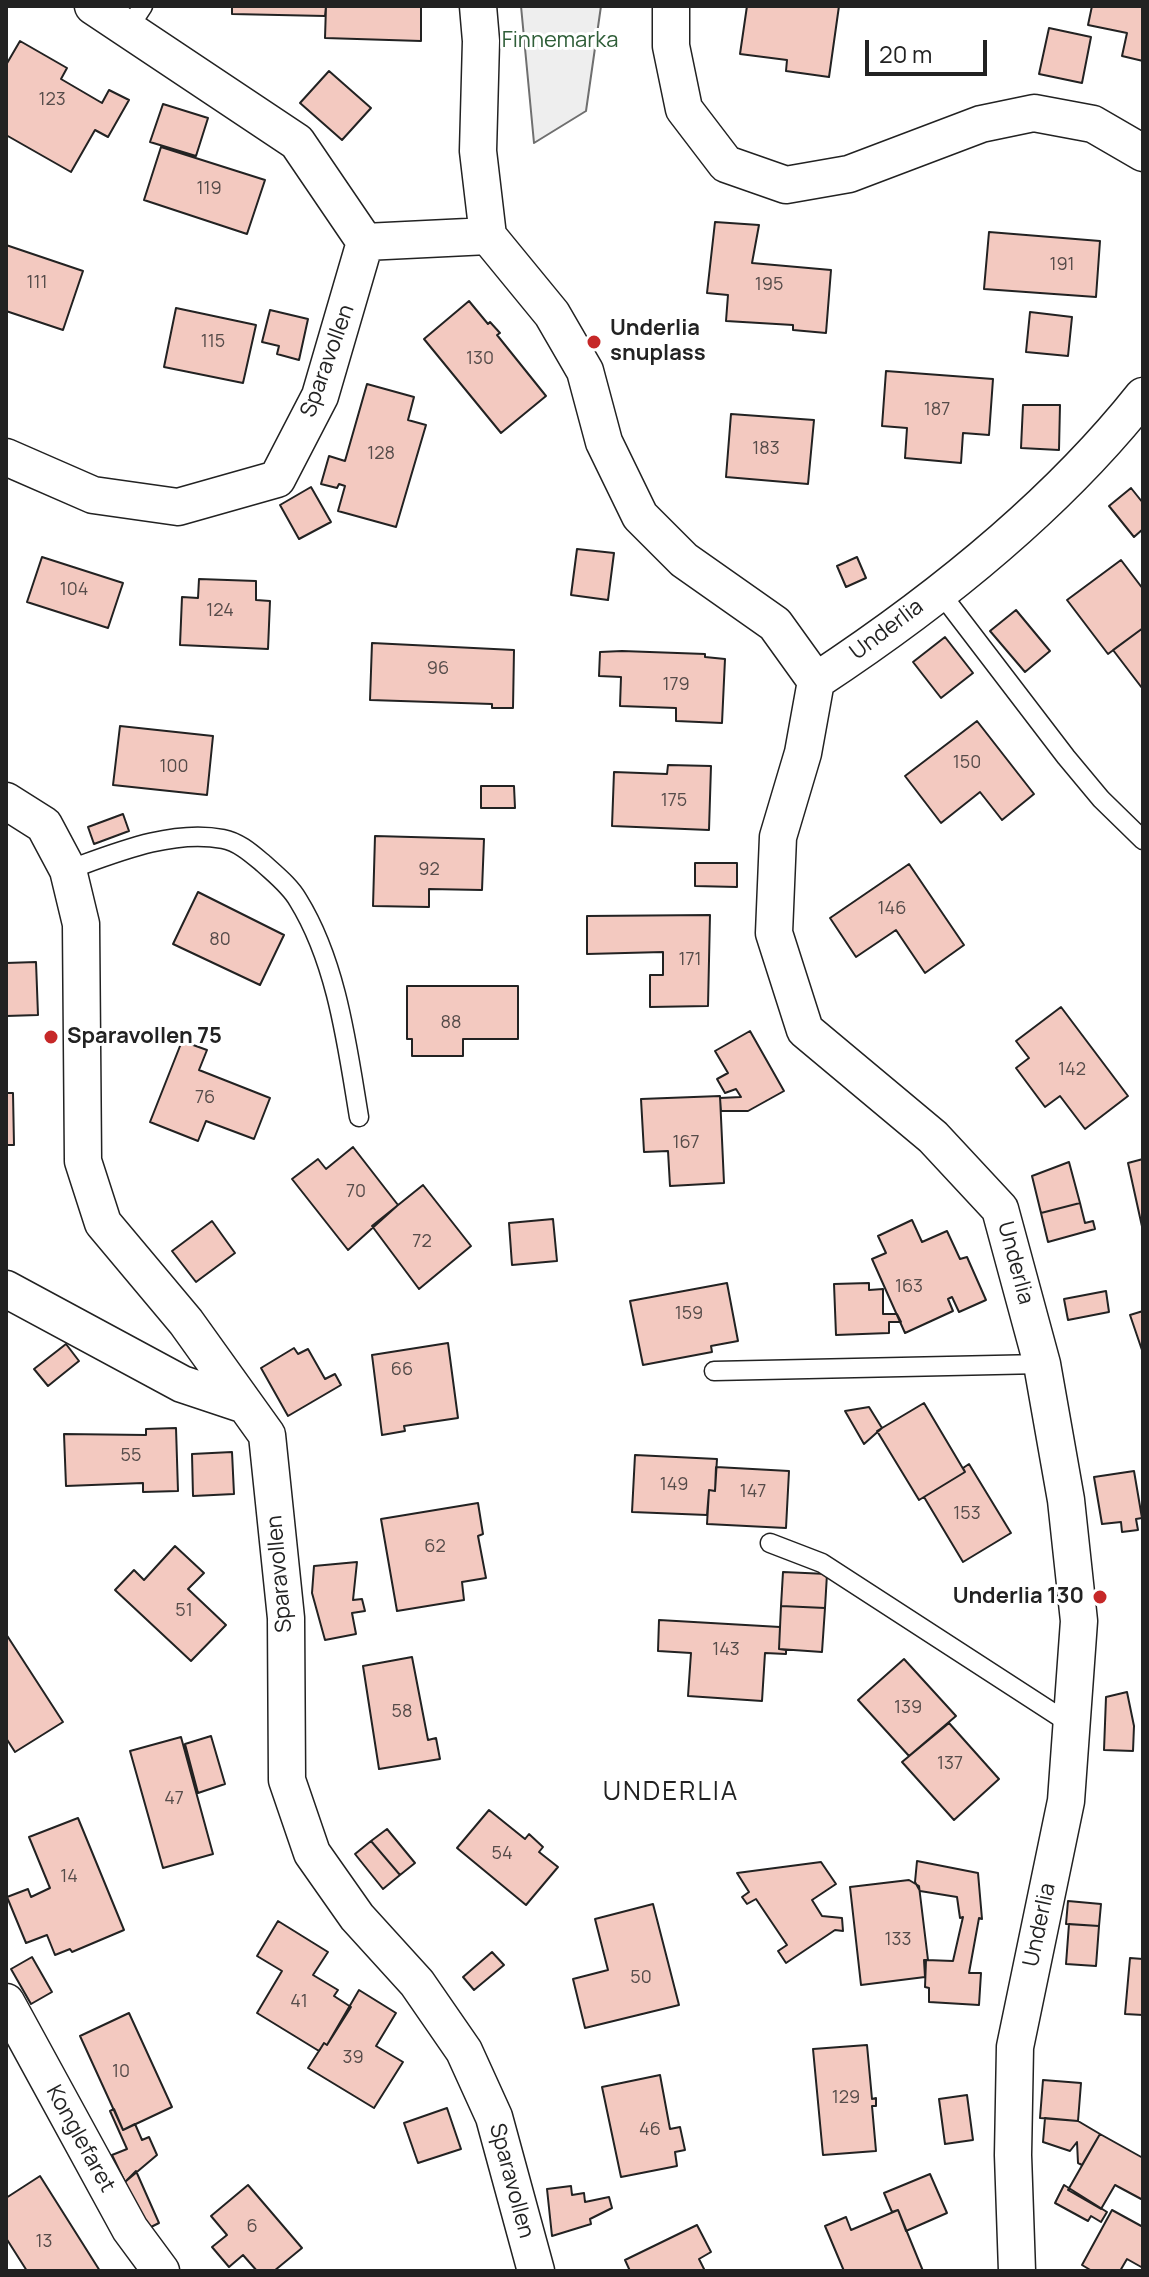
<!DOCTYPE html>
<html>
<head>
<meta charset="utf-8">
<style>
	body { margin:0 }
	#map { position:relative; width:1149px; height:2277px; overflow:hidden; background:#fff; font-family:Manrope,sans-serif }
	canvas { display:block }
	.frame { position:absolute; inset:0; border:8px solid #222; pointer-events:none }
	.scale { position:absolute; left:865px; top:40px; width:122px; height:36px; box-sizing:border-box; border:4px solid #222; border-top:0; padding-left:10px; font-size:24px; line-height:28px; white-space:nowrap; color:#222; -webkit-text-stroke:6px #fff; paint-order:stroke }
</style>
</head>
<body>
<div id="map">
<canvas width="1149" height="2277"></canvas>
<div class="frame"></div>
<div class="scale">20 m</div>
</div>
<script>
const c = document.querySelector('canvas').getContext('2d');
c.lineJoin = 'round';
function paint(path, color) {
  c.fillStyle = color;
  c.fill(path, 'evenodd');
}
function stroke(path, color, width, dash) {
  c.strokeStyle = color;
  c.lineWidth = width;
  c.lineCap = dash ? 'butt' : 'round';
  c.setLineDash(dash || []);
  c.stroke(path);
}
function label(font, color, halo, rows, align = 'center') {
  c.font = font + ' Manrope,sans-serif';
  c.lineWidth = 6;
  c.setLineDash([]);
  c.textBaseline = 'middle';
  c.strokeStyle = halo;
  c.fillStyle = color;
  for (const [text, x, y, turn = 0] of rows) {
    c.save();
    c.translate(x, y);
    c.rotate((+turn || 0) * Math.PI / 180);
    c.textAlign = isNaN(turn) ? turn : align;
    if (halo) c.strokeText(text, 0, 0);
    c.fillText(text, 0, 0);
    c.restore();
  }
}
const green = new Path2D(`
	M521,6h80l-15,105 -52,32z`);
const building = new Path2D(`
	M232,6h94l-1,10 -93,-2z
	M326,6h95v35l-96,-3z
	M747,6h92l-10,71 -43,-6 1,-11 -47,-6z
	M1092,6h51v55l-21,-5 5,-23 -39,-8z
	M1049,28l42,9 -9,46 -43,-9z
	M20,41l47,27 -6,11 41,24 7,-13 20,10 -21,37 -13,-7 -24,42 -65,-37v-70z
	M329,71l42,37 -29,32 -42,-37z
	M163,104l45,14 -12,38 -46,-14z
	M161,147l104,33 -18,54 -103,-34z
	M715,222l44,3 -7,38 79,7 -5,63 -33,-3v-5l-67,-4 2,-26 -21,-2z
	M989,232l111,9 -4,56 -112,-8z
	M6,245l77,26 -20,59 -57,-19z
	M469,301l19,23 2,-2 10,11 -3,2 49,61 -45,37 -77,-94z
	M176,308l80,17 -13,58 -79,-16z
	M270,310l38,9 -9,41 -22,-6 2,-8 -17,-4z
	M1030,312l42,5 -4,39 -42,-4z
	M886,371l107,8 -4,56 -26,-2 -2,30 -56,-5 2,-30 -25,-2z
	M367,384l47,13 -6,23 18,5 -30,102 -58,-16 7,-25 -6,-2 -2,4 -16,-4 8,-28 16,5z
	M1023,405h37l-1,45 -38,-2z
	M731,414l83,6 -6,64 -82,-7z
	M311,487l20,35 -32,17 -19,-34z
	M1131,488l12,15v26l-9,8 -25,-31z
	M577,549l37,4 -6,47 -37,-5z
	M42,557l81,26 -15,45 -81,-26z
	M857,557l9,21 -20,9 -9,-21z
	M1121,560l22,29v39l-35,26 -41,-54z
	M199,579l57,2v19l14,1 -2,48 -88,-4 2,-48 16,1z
	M1016,610l34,41 -25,21 -35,-41z
	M1143,628v59l-1,1 -29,-38z
	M945,637l28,36 -32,25 -28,-36z
	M372,643l142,7 -1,58h-21v-4l-122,-4z
	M622,651l83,3v3l20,2 -3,64 -46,-2v-13l-56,-2 1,-29 -22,-1 1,-24z
	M977,721l57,73 -32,26 -22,-28 -39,31 -36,-47z
	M120,726l93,10 -6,59 -94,-10z
	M668,765l43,1 -2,64 -97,-4 2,-54 53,2z
	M481,786h33l1,22h-34z
	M123,814l6,17 -35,13 -6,-17z
	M375,836l109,3 -2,51 -53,-1v18l-56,-1z
	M695,863h42v24l-42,-1z
	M909,864l55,81 -39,28 -29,-43 -40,27 -26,-39z
	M198,892l86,43 -24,50 -87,-41z
	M710,915l-2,91 -58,1v-32h13v-23l-76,2v-38z
	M36,962l2,53 -32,1v-53z
	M407,986h111v53h-55v17h-51v-17h-5z
	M1061,1007l67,89 -43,33 -25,-33 -15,11 -29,-39 13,-10 -13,-17z
	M750,1031l34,60 -36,20h-27l-1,-13 21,-1 -5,-8 -11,4 -8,-14 11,-6 -13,-22z
	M182,1041l25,9 -8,20 71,28 -16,41 -48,-18 -8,20 -48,-19z
	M6,1093h7l1,52h-8z
	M720,1096l4,87 -54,3 -2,-35 -24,1 -3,-53z
	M353,1147l45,58 -50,45 -56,-71 26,-20 8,10z
	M1143,1159v72l-15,-68z
	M1069,1162l11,41 -39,10 -9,-37z
	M423,1185l48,61 -52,43 -47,-63z
	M1080,1203l5,20 8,-2 2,8 -47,13 -7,-29z
	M553,1219l4,42 -45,4 -3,-42z
	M912,1220l10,22 25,-11 13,28 7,-2 19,43 -27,12 -7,-15 -4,2 5,12 -48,22 -33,-74 14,-6 -8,-17z
	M212,1221l23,32 -39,29 -24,-31z
	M727,1283l11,58 -27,5 1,6 -69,13 -13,-64z
	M869,1283v7l14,-1v25h14l4,8h-12v11l-53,2 -2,-51z
	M1106,1291l3,21 -41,8 -4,-21z
	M1143,1311v42l-13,-38z
	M448,1343l10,75 -54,8 1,5 -23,4 -10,-80z
	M66,1344l13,17 -31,25 -14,-17z
	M294,1348l4,6 10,-5 17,30 10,-5 6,11 -53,31 -27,-48z
	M924,1403l41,69 -46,28 -42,-69z
	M869,1407l13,21 -18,16 -19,-33z
	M176,1428l2,63 -35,1v-9l-77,3 -2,-52 82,1v-6z
	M232,1452l2,42 -41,2 -1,-42z
	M635,1455l82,4 -2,32 -6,-1 -2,25 -75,-3z
	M969,1464l42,69 -48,29 -39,-65 41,-25 -2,-4z
	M716,1467l73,4 -3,57 -79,-4 2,-34 6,1z
	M1134,1471l8,47 -6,1 2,11 -16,2 -1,-10 -19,2 -8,-47z
	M478,1503l5,31 -5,2 8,42 -24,4 2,18 -67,11 -16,-92z
	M175,1546l29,27 -16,16 38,36 -35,36 -76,-71 19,-20 10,10z
	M357,1562l-4,38 9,-1 3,12 -13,2 4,21 -31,6 -13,-47 2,-27z
	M783,1572l44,2 -2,34 -44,-2z
	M781,1606l44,2 -3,44 -43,-3z
	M659,1620l121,7 -1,22 7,1v4l-21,-1 -3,48 -74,-5 3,-43 -33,-2z
	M6,1634l57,88 -48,30 -9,-14z
	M412,1657l16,83 8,-2 4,21 -61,10 -16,-103z
	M904,1659l52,57 -47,40 -51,-56z
	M1127,1692l7,34 -1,25 -29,-1 2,-53z
	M949,1723l50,56 -45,41 -52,-58z
	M211,1736l14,48 -27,9 -13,-49z
	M181,1737l32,117 -50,14 -33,-117z
	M489,1810l36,29 4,-5 14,13 -4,5 19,15 -32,38 -69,-57z
	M78,1818l46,112 -52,22 -2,-3 -15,6 -8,-20 -21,8 -19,-46 21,-8 3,8 19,-9 -21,-51z
	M387,1829l28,34 -15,12 -29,-34z
	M371,1841l29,34 -17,14 -28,-35z
	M917,1861l61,12 4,46 -3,-1 -10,55h12l-2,32 -50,-3v-14l-4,-1 1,-27 27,1 10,-44 -3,1 -3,-21 -37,-6 -5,-9z
	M821,1862l15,22 -24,16 10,16 20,2 1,13 -8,-1 -49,33 -8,-12 9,-6 -31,-46 -9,5 -5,-7 7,-5 -12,-19z
	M909,1880l10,6 9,74h-4l1,17 -64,8 -11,-98z
	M1068,1901l33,3 -2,22 -33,-2z
	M653,1904l26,101 -94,23 -12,-49 35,-9 -13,-51z
	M278,1921l50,31 -15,23 25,15 -4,6 17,11 -24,38 -3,-2 -5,8 -62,-38 25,-42 -25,-15z
	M1069,1924l30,2 -3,40 -30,-2z
	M492,1952l12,13 -30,25 -11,-13z
	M32,1957l20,35 -21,12 -20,-35z
	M1130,1958l13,1v56l-18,-1z
	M359,1990l37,23 -20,33 27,16 -29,46 -66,-40 16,-25 3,2z
	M129,2013l43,94 -49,23 -43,-94z
	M867,2045l5,54 4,-1v8h-4l4,45 -53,4 -10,-106z
	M660,2075l10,54 10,-2 5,23 -10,2 2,14 -56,11 -19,-90z
	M1043,2080l38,3 -3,38 -38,-3z
	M967,2095l6,45 -28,4 -6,-45z
	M447,2108l14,41 -43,14 -14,-40z
	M114,2109l9,21 12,-6 7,16 7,-3 8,18 -32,27 -13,-27 15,-6 -17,-38z
	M1045,2118l33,3 22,13 -18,31 -4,-2 -1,-21 -7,9 -27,-9z
	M1100,2134l43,24v42l-28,-15 -14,24 -33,-19z
	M136,2171l23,52 -14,7 -20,-48z
	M930,2174l17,39 -41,18 -8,-21 -6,2 -8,-19z
	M40,2176l60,95h-73l-21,-33v-40z
	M248,2185l54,63 -28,23h-17l-14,-16 -14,12 -17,-20 15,-12 -16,-19z
	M1064,2185l43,27 -6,10 -10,-6 -3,5 -33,-18z
	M571,2186l1,9 12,-2 1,9 24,-5 3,11 -22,11 1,5 -39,12 -5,-47z
	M898,2210l25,61h-79l-19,-45 21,-9 5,13z
	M1112,2210l31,17v41l-16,-9 -7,12h-28l-10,-6z
	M697,2225l14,27 -12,7 6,12h-75l-5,-11z`);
const lane = new Path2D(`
	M128,29l15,-23
	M939,591l127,166 35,42 42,41
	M68,870c47,-17 104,-41 155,-31 16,3 29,15 41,25 12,11 26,22 34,36 39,63 49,145 61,217
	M714,1371l328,-7
	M770,1543l52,20 250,162`);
const street = new Path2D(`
	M478,6l3,35 -3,110 10,85 64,78 33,57 19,71 36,74 44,44 91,64 41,57
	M671,6v40l13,63 42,55 60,21 63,-11 132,-50 53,-11 59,11 50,29
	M365,242l123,-6
	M6,457l87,38 85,12 99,-28 43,-83 45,-154 -68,-100 -204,-136
	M6,801l38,24 24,45 13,54 2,237 20,62 83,99 81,113 19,183 1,162 25,73 45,64 60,66 47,68 30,66 42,154
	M6,1289l176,95 63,21
	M6,2002l124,227 31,42
	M1017,2271l-4,-116 2,-108 51,-246 13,-180 -13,-121 -24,-136 -42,-155 -67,-72 -128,-107 -31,-97 4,-96 25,-84 13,-72c120,-79 238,-173 327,-285`);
const markers = [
	[594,342,8,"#c62828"],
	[51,1037,8,"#c62828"],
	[1100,1597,8,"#c62828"]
];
const numberNames = [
	["123",52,100],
	["119",209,189],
	["191",1062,265],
	["111",37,283],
	["195",769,285],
	["115",213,342],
	["130",480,359],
	["187",937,410],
	["183",766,449],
	["128",381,454],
	["104",74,590],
	["124",220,611],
	["96",438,669],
	["179",676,685],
	["150",967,763],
	["100",174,767],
	["175",674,801],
	["92",429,870],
	["146",892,909],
	["80",220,940],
	["171",690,960],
	["88",451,1023],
	["142",1072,1070],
	["76",205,1098],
	["167",686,1143],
	["70",356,1192],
	["72",422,1242],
	["163",909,1287],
	["159",689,1314],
	["66",402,1370],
	["55",131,1456],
	["149",674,1485],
	["147",753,1492],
	["153",967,1514],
	["62",435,1547],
	["51",184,1611],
	["143",726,1650],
	["139",908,1708],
	["58",402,1712],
	["137",950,1764],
	["47",174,1799],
	["54",502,1854],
	["14",69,1877],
	["133",898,1940],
	["50",641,1978],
	["41",299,2002],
	["39",353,2058],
	["10",121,2072],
	["129",846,2098],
	["46",650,2130],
	["6",252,2227],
	["13",44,2242]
];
const parkNames = [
	["Finnemarka",560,41]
];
const poiNames = [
	["Underlia",610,329],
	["snuplass",610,354],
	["Sparavollen 75",67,1037],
	["Underlia 130",1084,1597,"right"]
];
const streetNames = [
	["Sparavollen",328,361,-70],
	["Underlia",887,630,-37],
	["Underlia",1015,1263,75],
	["Sparavollen",280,1574,-95],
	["Underlia",1040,1925,-78],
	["Konglefaret",80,2139,61],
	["Sparavollen",511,2181,75]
];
const quarterNames = [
	["UNDERLIA",671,1793]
];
paint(green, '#eee');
stroke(green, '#6f6f6f', 2);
paint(building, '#f3c9c0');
stroke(building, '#222', 2);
stroke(lane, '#222', 21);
stroke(street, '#222', 39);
stroke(lane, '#fff', 18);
stroke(street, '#fff', 36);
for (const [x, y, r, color] of markers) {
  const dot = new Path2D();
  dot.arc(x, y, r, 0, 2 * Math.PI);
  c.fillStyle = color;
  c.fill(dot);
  stroke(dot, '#fff', 3);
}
label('18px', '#564c4a', null, numberNames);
label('22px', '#2f5e38', '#fff', parkNames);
label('bold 22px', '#222', '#fff', poiNames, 'left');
label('22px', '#222', '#fff', streetNames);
c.letterSpacing = '2px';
label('26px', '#222', '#fff', quarterNames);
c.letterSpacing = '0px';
</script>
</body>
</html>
